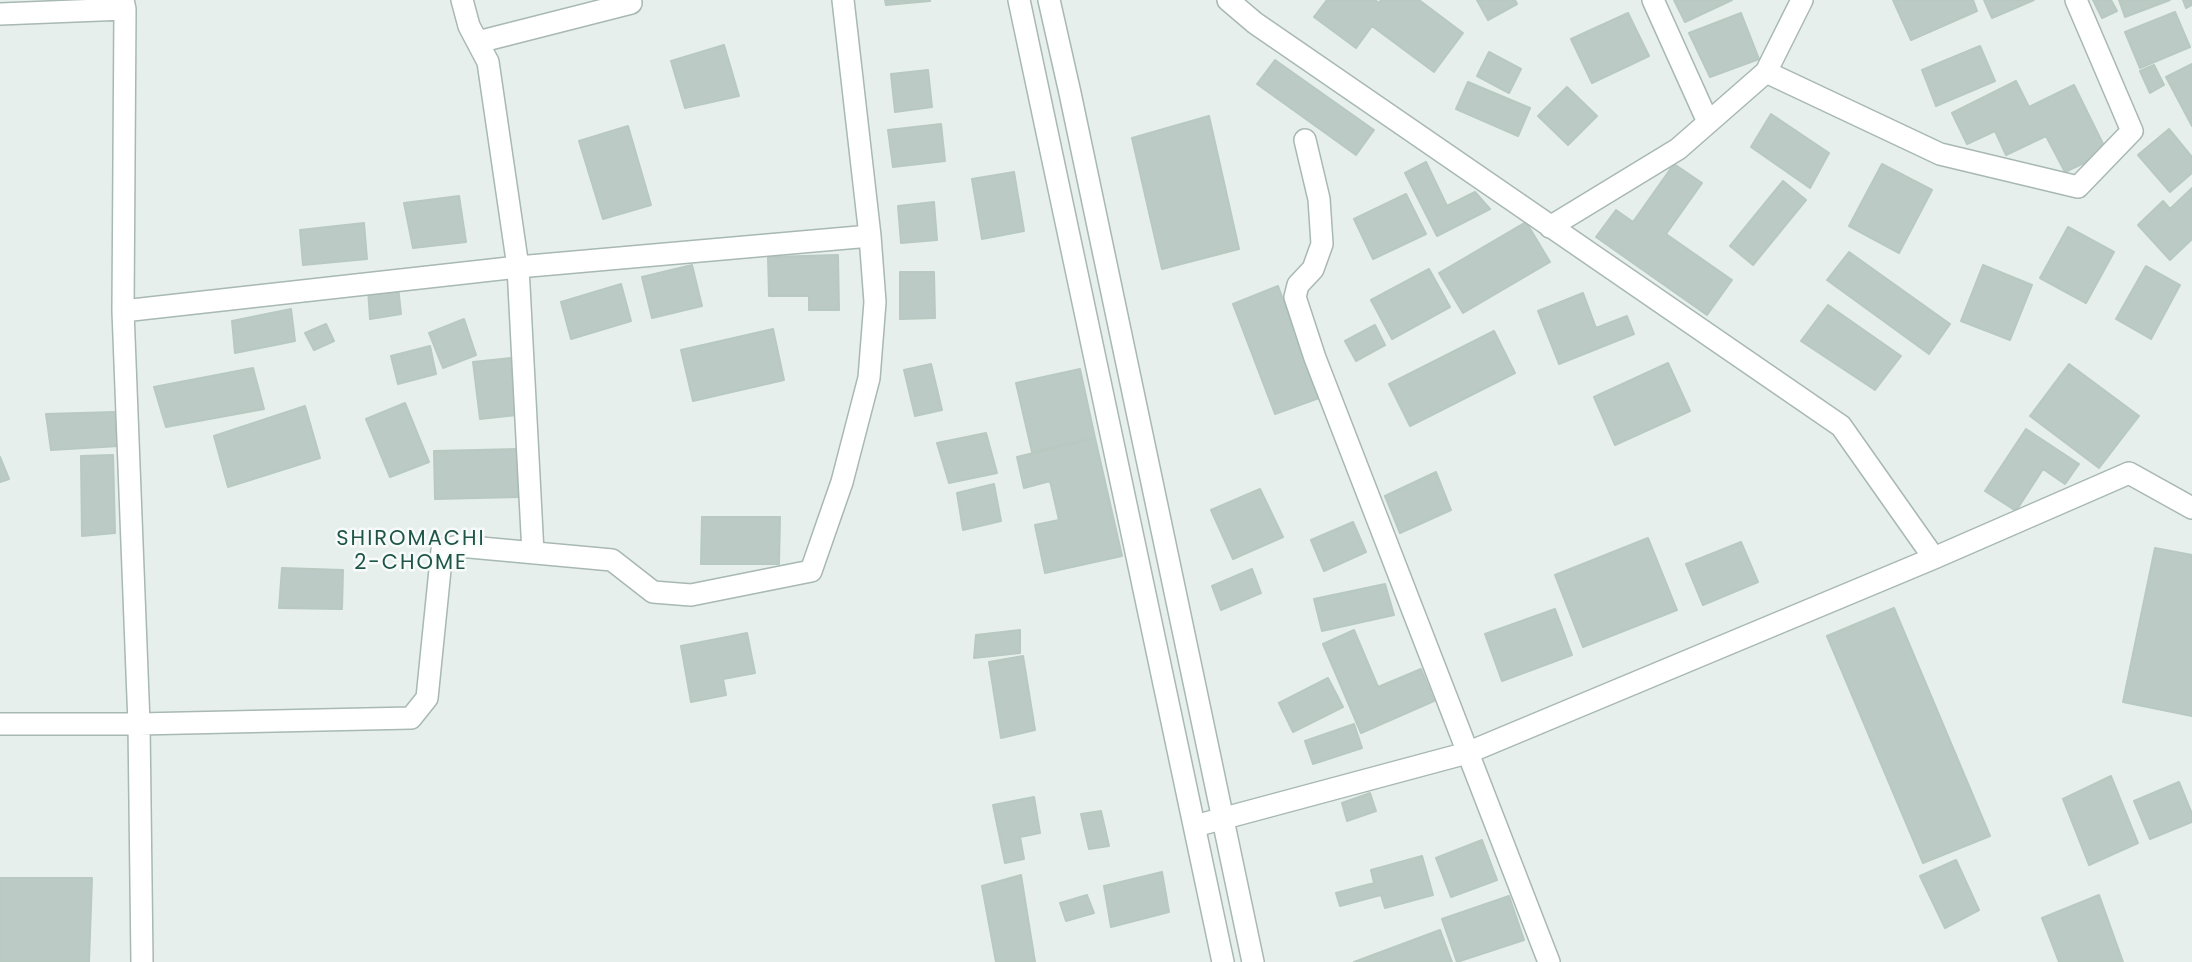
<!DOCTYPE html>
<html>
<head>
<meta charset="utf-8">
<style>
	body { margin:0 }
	canvas { display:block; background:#e6efeb }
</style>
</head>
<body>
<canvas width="2192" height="962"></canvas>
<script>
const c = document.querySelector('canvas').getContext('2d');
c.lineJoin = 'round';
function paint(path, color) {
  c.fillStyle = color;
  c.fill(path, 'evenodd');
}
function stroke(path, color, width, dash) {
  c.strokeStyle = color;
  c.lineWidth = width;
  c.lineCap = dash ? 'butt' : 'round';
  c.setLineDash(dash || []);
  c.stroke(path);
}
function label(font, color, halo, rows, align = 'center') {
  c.font = font + ' Poppins,sans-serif';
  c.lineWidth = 5;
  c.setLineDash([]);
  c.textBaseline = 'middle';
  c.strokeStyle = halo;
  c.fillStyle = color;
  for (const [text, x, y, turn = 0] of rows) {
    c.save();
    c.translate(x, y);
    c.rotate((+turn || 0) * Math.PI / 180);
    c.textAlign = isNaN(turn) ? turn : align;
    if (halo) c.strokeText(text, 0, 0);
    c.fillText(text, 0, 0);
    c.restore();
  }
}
const building = new Path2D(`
	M885,0h45v1l-44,4z
	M1327,0h48l4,3 2,-3h38l44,33 -29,39 -62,-46 -16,22 -42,-31z
	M1477,0h38l2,4 -29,16z
	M1674,0h58l-47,22z
	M1893,0h80l4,11 -66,29z
	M1984,0h50l-42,18z
	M2093,0h18l6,11 -15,7z
	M2119,0h51l-45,17z
	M2183,0h9v5l-6,3z
	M2175,12l15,35 -50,21 -15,-36z
	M1628,13l21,43 -57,27 -21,-44z
	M1741,13l18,46 -49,18 -21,-44z
	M724,45l15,51 -54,12 -14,-47z
	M1980,46l15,35 -59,25 -14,-36z
	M1489,52l32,17 -12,24 -32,-17z
	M1275,60l99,70 -18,25 -99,-71z
	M2192,64v62l-26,-49z
	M2154,65l10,20 -14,8 -10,-22z
	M928,70l4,37 -37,5 -4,-38z
	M2016,81l13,26 45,-22 33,67 -42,20 -19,-36 -40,19 -11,-24 -28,13 -15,-31z
	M1468,82l62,26 -12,28 -62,-27z
	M1567,87l30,29 -29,29 -30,-29z
	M1771,114l58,39 -19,35 -59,-41z
	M1209,116l30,133 -77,20 -30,-131z
	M941,124l4,37 -52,6 -5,-37z
	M628,126l23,79 -48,14 -24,-78z
	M2169,129l23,28v16l-22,19 -32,-37z
	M1426,162l21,44 28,-14 15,17 -53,27 -32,-63z
	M1674,164l28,19 -36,51 66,46 -25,35 -111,-78 20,-27 17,12z
	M1882,164l50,26 -33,63 -50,-27z
	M1014,172l10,59 -42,8 -10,-60z
	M1783,181l23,19 -53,65 -23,-19z
	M2192,188v51l-22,21 -32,-35 25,-24 7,8z
	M1406,194l20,40 -53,25 -19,-40z
	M459,196l7,46 -53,6 -9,-45z
	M934,202l3,38 -36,3 -3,-37z
	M1526,222l24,40 -87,51 -24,-40z
	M364,223l3,36 -64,6 -3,-35z
	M2068,227l46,25 -28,51 -46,-25z
	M1849,252l101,72 -21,30 -102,-74z
	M838,255l1,55h-30v-14h-40l-1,-39z
	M692,265l10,41 -50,12 -10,-41z
	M1983,265l49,20 -22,55 -49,-19z
	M2146,266l34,19 -29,54 -35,-20z
	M1429,269l21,38 -58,32 -21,-39z
	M900,272h34l1,46 -35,1z
	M621,284l10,37 -60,18 -10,-37z
	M398,286l3,28 -31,5 -2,-30z
	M1278,286l41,112 -44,16 -42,-110z
	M1583,293l13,35 31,-12 7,18 -75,30 -21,-53z
	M1828,305l73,51 -26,34 -74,-49z
	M291,309l4,32 -60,12 -3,-32z
	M464,319l12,36 -33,13 -14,-35z
	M326,324l8,17 -20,9 -9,-17z
	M1375,325l10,20 -29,16 -11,-20z
	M773,329l11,51 -91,21 -12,-51z
	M1494,331l21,42 -105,53 -21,-42z
	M430,346l6,28 -38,10 -7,-28z
	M511,358l6,57 -37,4 -7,-57z
	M1668,363l22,48 -75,34 -21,-48z
	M931,364l11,46 -27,6 -11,-46z
	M2069,364l70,52 -40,52 -69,-52z
	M253,368l11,41 -98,18 -12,-40z
	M1080,369l15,69 -63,14 -16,-69z
	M405,403l24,59 -39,15 -24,-58z
	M305,406l15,52 -92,29 -14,-51z
	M115,412l4,34 -68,4 -5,-36z
	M2026,429l53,35 -14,20 -22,-15 -27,42 -31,-20z
	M986,433l11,40 -48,10 -12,-40z
	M1095,438l27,118 -77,17 -10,-48 24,-5 -9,-39 -26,7 -7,-31z
	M519,449l1,48 -85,2 -1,-48z
	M113,455l2,78 -33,3 -1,-80z
	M0,457l9,22 -9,3z
	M1436,472l15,38 -51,23 -15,-37z
	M994,484l7,37 -38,9 -6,-37z
	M1260,489l23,48 -50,22 -22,-49z
	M702,517h78l-1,47h-78z
	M1353,522l13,30 -42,19 -13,-31z
	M1648,538l29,72 -94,37 -28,-72z
	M1741,542l17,40 -55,23 -17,-41z
	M2155,548l37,7v161l-69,-14z
	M282,568l61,2 -1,39 -63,-1z
	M1252,569l9,24 -40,17 -9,-24z
	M1385,584l9,31 -72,16 -8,-32z
	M1894,608l96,228 -67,27 -96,-227z
	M1555,609l17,46 -70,26 -17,-47z
	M1020,630v23l-46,5 2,-23z
	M1354,630l24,57 43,-18 13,32 -73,32 -38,-89z
	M747,633l8,40 -32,6 3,16 -35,7 -10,-56z
	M1023,656l12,74 -34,8 -12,-76z
	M1328,678l15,29 -50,25 -14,-29z
	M1354,724l8,24 -49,16 -8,-23z
	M2111,776l27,67 -49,22 -26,-66z
	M2179,782l13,32v8l-42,17 -16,-38z
	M1370,793l6,18 -29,10 -5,-18z
	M1034,797l6,36 -20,4 4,22 -19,4 -12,-58z
	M1101,811l8,35 -20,3 -8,-35z
	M1482,840l15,40 -46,17 -15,-39z
	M1422,856l11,39 -48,13 -4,-13 -41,11 -4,-13 38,-10 -3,-13z
	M1956,860l23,50 -34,18 -25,-52z
	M1162,872l7,40 -58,15 -7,-41z
	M1021,875l14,87h-39l-14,-76z
	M0,878h92l-3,84h-89z
	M1087,895l7,18 -28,8 -6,-18z
	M2099,895l24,67h-64l-17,-44z
	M1509,896l15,44 -67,22 -15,-43z
	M1440,930l12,32h-98z`);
const minor = new Path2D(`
	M123,0l2,9 -2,302 16,413 3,238
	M462,0l7,26 19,36 30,205 15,286
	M1228,0l27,23 586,403 93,132
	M1653,0l55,122
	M0,14l125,-5
	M478,42l153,-39
	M1766,72l174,82 138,33 54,-56 -56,-131
	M1305,140l14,59 3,45 -9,25 -15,16 -3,12 20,61 234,604
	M1550,227l128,-78 88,-77 36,-72
	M123,311l395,-44 352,-31
	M0,724h139l272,-6 16,-20 15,-148 17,-4 153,14 41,32 38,3 120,-24 31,-89 27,-104 6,-76 -5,-66 -27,-236
	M1195,826l272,-73 467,-195 195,-85 63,35`);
const tertiary = new Path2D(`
	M1019,0l204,962
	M1049,0l21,93 183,869`);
const neighbourhoodNames = [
	["SHIROMACHI",411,540],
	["2-CHOME",411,564]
];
paint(building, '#bbcac4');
stroke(building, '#b8c9c2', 2);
stroke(minor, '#a8b8b2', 24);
stroke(tertiary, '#a8b8b2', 24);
stroke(minor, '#fff', 21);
stroke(tertiary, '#fff', 21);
c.letterSpacing = '2px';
label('21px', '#1f5548', '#f7fbf9', neighbourhoodNames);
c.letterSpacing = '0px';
</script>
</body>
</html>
